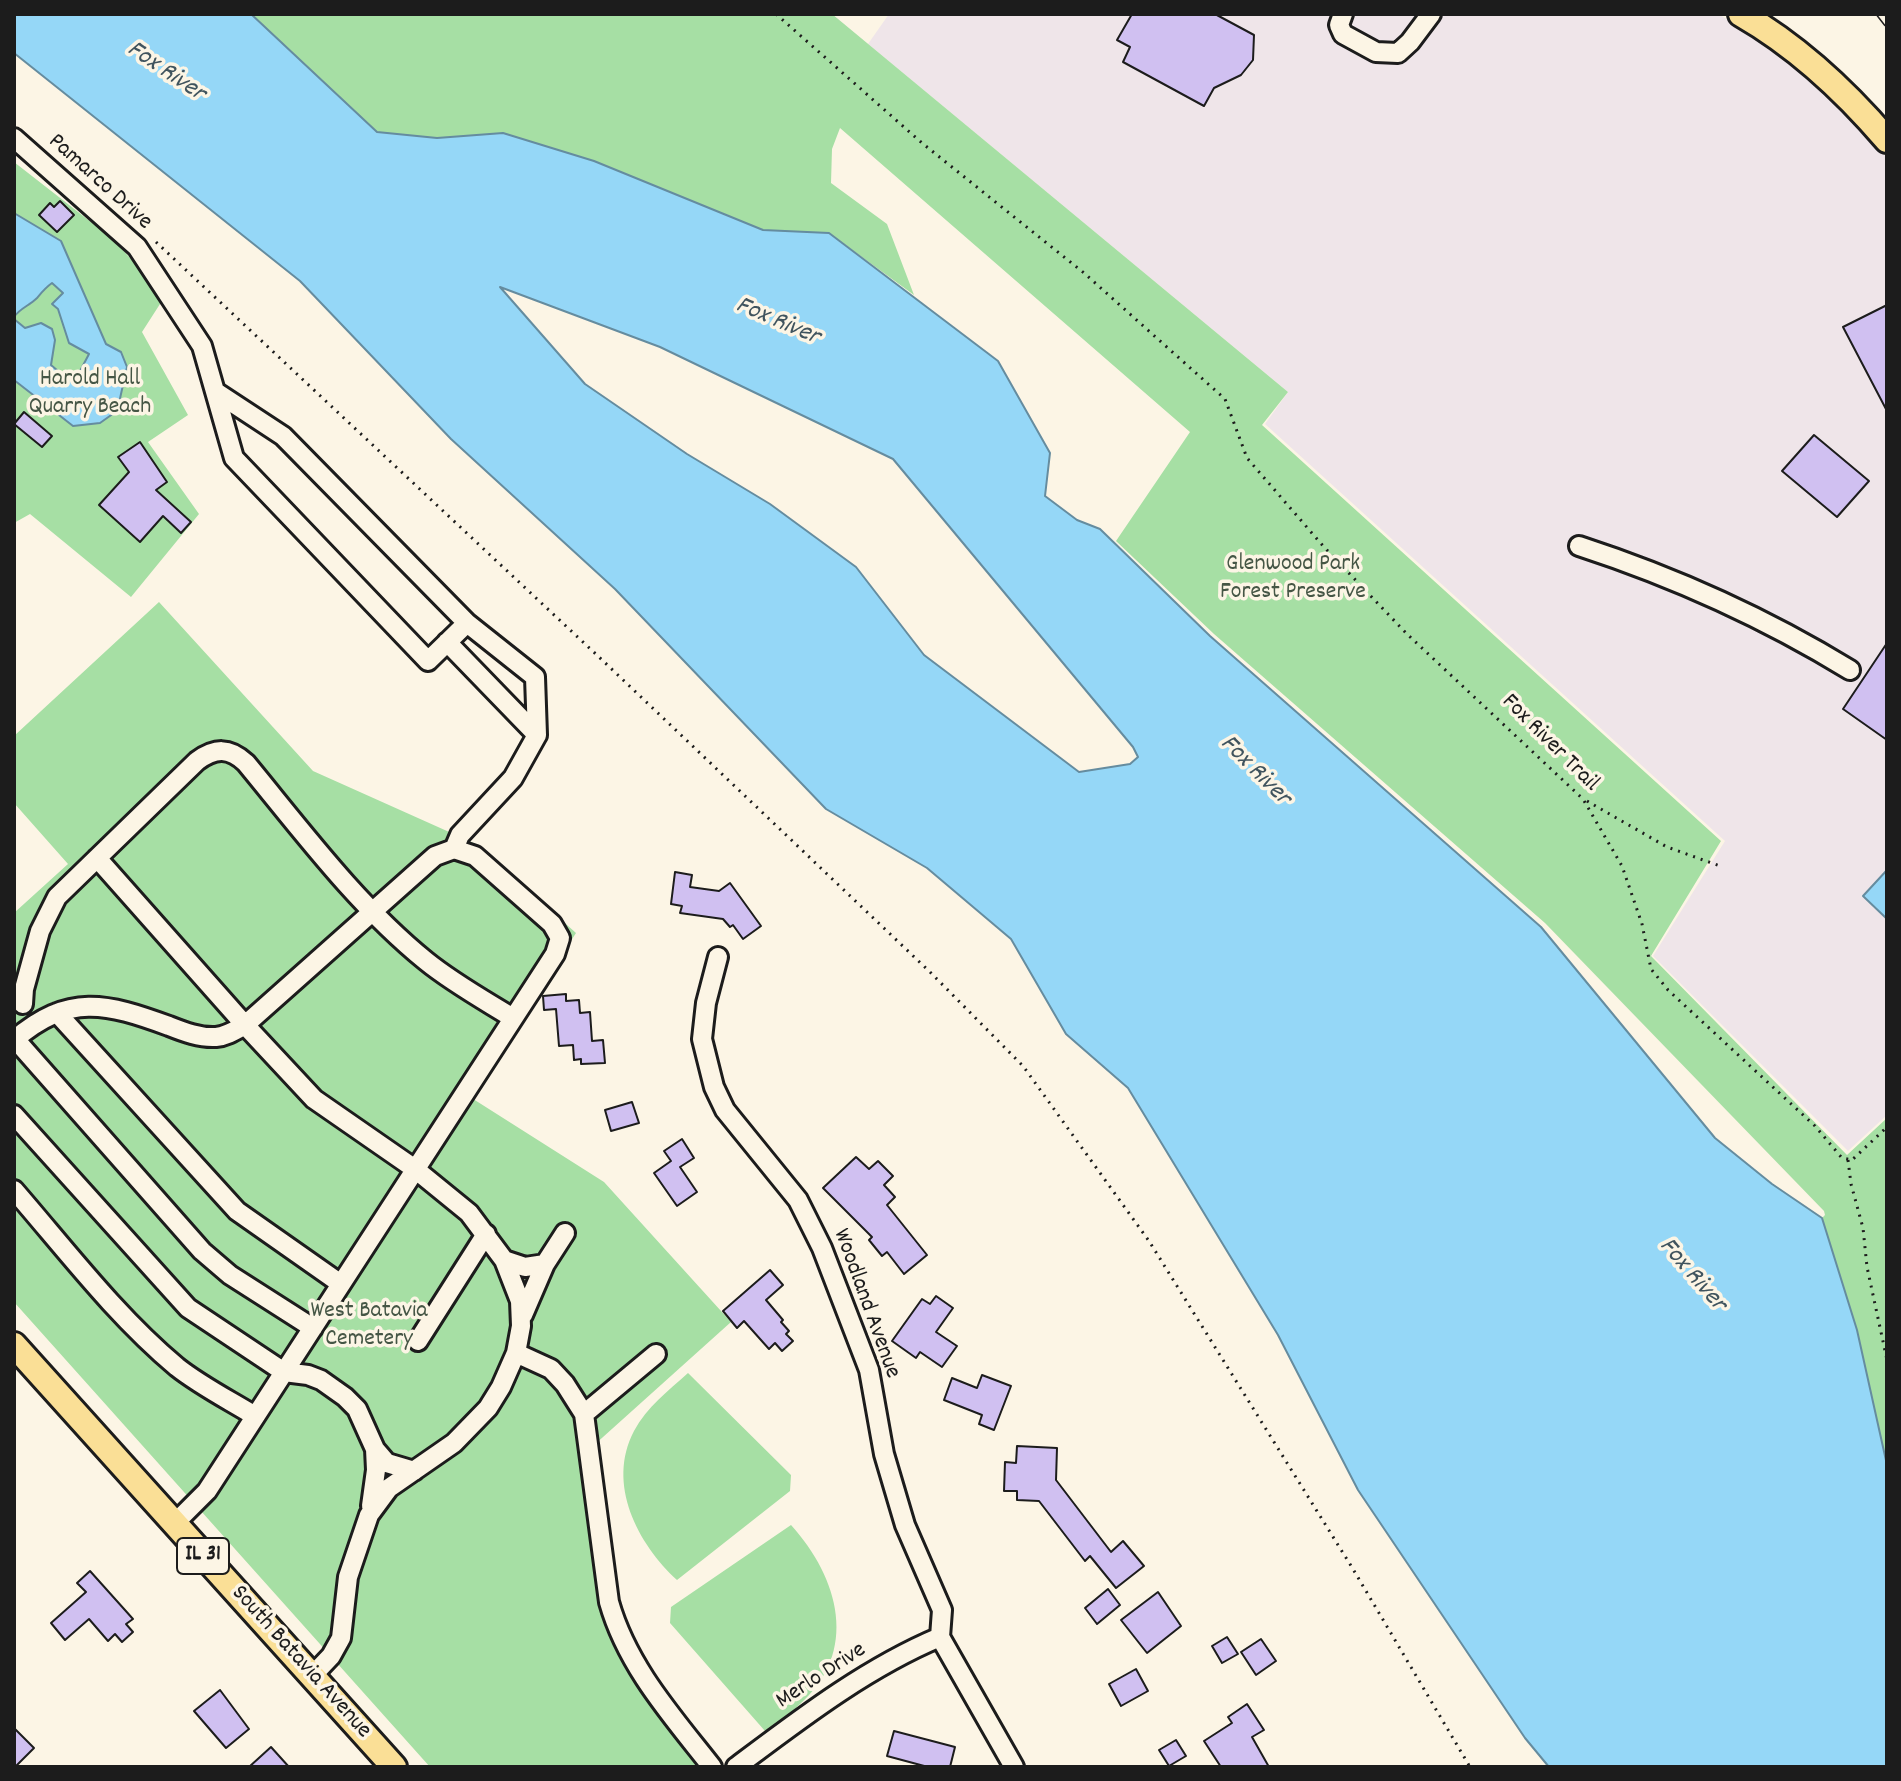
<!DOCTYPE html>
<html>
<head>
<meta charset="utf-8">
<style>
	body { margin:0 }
	#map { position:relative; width:1901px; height:1781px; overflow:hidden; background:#fcf5e5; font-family:Dekko,sans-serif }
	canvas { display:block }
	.frame { position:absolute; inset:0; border:16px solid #1c1c1c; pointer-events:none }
</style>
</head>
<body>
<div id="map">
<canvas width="1901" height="1781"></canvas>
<div class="frame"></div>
</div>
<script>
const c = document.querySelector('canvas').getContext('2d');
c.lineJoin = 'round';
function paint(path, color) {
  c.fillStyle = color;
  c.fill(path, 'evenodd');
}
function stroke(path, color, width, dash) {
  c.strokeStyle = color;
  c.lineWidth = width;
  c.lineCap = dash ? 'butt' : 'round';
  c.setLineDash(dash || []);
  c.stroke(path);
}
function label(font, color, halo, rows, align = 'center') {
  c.font = font + ' Dekko,sans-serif';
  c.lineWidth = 7;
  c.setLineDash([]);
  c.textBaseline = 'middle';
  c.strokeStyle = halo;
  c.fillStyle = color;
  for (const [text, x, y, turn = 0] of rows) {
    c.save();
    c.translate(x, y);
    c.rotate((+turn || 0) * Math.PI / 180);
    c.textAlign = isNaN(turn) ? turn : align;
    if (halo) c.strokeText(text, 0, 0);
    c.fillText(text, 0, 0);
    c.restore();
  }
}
const built = new Path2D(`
	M889,14h829l29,17 75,55 38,39 27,33v957l-39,36 -195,-195 72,-115 -460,-417 23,-32 -420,-348z`);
const green = new Path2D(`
	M251,14h581l456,378 -26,33 459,416 -70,115 196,199 40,-37v347l-30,-135 -35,-112 3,-3 -1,-4 -279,-288 -331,-289 -98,-93 74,-109 -350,-304 -8,21 -1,34 56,41 27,71 -85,-62 -66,-2 -169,-70 -91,-28 -66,5 -60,-6z
	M14,162l100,78 48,54 -2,10 -18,28 46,83 -40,27 51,72 -68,83 -101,-83 -16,9z
	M159,602l154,169 163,73 100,89 -106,164 134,85 127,140 -148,133 28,177 22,44 61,81 5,10h-269l-416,-465v-389l54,-49 -54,-61v-67z
	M688,1373l103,102 -1,16 -113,89c-39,-36 -71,-96 -43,-149 13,-24 34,-40 54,-58z
	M791,1525c48,53 69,127 8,180 -10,10 -23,18 -34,26l-95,-108 1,-16z`);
const water = new Path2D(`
	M14,14h237l126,118 60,6 66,-5 91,28 169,69 66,3 169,128 52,92 -5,43 32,24 23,9 110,107 331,291 174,211 57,46 50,34 35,112 30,135v302h-338l-24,-29 -167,-248 -80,-155 -150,-247 -62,-54 -55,-95 -84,-71 -101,-59 -211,-220 -164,-150 -151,-158 -286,-228zM500,287l160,60 233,112 240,288 5,10 -8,7 -51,8 -155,-117 -68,-88 -86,-63 -83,-50 -102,-70z
	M14,213l47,28 45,103 15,8 6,15 -8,36 2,5 -21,15 -27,3 -59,-46v-61l11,9 16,-5 11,6 3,11 -4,25 14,12 14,-4 10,-19 -20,-11 -11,-34 -6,-5 11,-11 -11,-10c-7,5 -10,9 -15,15 -8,8 -17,10 -23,19z
	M1887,870v49l-24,-23z`);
const building = new Path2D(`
	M1132,14h83l39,21 -1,25 -12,15 -27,13 -10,18 -81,-44 7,-15 -13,-7z
	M60,201l14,14 -17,17 -18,-17 11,-12 4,4z
	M1887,305v106l-44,-84z
	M24,412l28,24 -10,11 -28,-23z
	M1814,435l55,46 -32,36 -55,-46z
	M140,442l27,40 -11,8 35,32 -10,11 -18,-17 -23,26 -41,-37 30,-33 -11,-15z
	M1887,643v97l-44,-31z
	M675,872l17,3 -2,12 29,4 11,-8 31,43 -18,13 -10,-14 -3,2 -7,-8 -43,-6 2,-7 -11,-2z
	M566,994v7l13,-1 1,13 10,-1 2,29 11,-1 2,23 -24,1v-5l-7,1 -1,-15 -14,1 -3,-37 -12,1 -1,-14z
	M632,1102l7,21 -28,8 -6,-21z
	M682,1139l12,19 -14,9 17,25 -20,14 -23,-33 17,-12 -7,-10z
	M856,1157l13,12 9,-8 15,15 -9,9 11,12 -8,8 40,50 -23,19 -17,-22 -5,4 -13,-16 3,-3 -49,-49z
	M770,1270l13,15 -17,15 17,20 -2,2 8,9 -3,3 7,7 -11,10 -7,-8 -6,6 -25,-28 -7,7 -14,-17z
	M936,1296l17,12 -17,24 21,14 -15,21 -22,-15 -4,6 -24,-17 30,-42 8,5z
	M982,1375l29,11 -17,44 -15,-6 3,-9 -38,-15 8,-22 25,10z
	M1017,1446l40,2 -1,32 55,72 12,-11 21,25 -28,22 -26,-32 -5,5 -46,-60 -22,-1v-9h-13l1,-29 11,1z
	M90,1571l43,48 -7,5 7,8 -11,10 -7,-8 -7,7 -19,-22 -24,21 -14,-17 35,-31 -9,-9z
	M1108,1589l12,16 -23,19 -12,-16z
	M1158,1592l23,34 -34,27 -26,-33z
	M1227,1637l11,17 -16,9 -10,-17z
	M1261,1639l15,22 -20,14 -15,-23z
	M1136,1669l12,22 -27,15 -12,-22z
	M220,1690l29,39 -23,19 -32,-37z
	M1247,1704l17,26 -12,7 17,30h-48l-17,-26 28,-18 -4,-6z
	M14,1728l20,20 -19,19h-1z
	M894,1731l61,16 -5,20h-22l-41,-11z
	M1176,1740l10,16 -17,10 -10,-16z
	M271,1747l18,20h-40z`);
const path = new Path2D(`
	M776,14l146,129 162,130 141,126 22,59 77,89 83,87 176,165 39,67 20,58 9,45 17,21 147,136 27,32 10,2 35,-33
	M156,242l443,415 330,314 94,95 126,175 204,328 117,198
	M1587,801l80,46 53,19
	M1848,1160l3,24 12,44 4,39 20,93`);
const minor = new Path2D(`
	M1343,14l-4,11 4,9 33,18 22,1 12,-11 21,-28
	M14,138l123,109 65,99 32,112 194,203 39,-38
	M216,392l67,44 184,187 68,54 2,58 -24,43 -53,57 -6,14
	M1579,546c95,31 186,72 271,124
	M447,642l90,93
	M97,858l148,167 69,74 101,70 54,44 35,47 16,41 1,25 -5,27 -15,34 -13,21 -34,35 -65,45 -20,27 -21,62 -7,61 -10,18 -19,20
	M718,957l-12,46 -4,36 12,48 11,23 73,90 24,48 47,122 15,84 21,71 37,85 -2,27 74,130
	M23,1004l1,-15 16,-58 17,-34 140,-136c18,-13 32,-14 49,2 56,68 111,142 180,198 27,22 58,39 87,57
	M57,1013l180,198 104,73
	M15,1039l187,212 28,24 83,53
	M14,1040c55,-47 92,-37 155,-14 15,6 31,12 47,11 11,-1 20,-7 29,-12l190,-169 19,-7 21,7 77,68 8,14 -5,16 -348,537 -33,33
	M14,1115l174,193 96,64 24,3 13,5 24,17 12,12 18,40 1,21 -5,36
	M14,1190c52,60 102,126 163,177 24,19 52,33 78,49
	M504,1260l21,7 20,-3
	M523,1315l22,-51 20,-31
	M418,1341l68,-107
	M516,1353l35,16 14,15 19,30 25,188c18,64 63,114 103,165
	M584,1414l72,-60
	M375,1449l12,14 27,8
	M736,1767c64,-48 130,-99 204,-130`);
const major = new Path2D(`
	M1741,14c54,31 105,78 146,126
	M14,1345l380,422`);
const rail = new Path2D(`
	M1880,14l7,9`);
const shields = [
	[203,1556,52]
];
const shieldNames = [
	["IL 31",203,1556]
];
const streetNames = [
	["Pamarco Drive",99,183,42],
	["Fox River Trail",1549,744,45],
	["Woodland Avenue",865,1304,70],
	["South Batavia Avenue",300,1663,48],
	["Merlo Drive",822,1677,-33]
];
const parkNames = [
	["Harold Hall",90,381],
	["Quarry Beach",90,409],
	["Glenwood Park",1293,566],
	["Forest Preserve",1293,594],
	["West Batavia",369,1313],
	["Cemetery",369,1341]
];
const waterNames = [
	["Fox River",165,73,34],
	["Fox River",777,323,23],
	["Fox River",1254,772,45],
	["Fox River",1691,1276,49]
];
paint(built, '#efe5e9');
paint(green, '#a6dfa4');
paint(water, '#95d7f7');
stroke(water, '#658c9f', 2);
paint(building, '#d0c0f1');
stroke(building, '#1c1c1c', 2);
stroke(minor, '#1c1c1c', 24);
stroke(major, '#1c1c1c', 30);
stroke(path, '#1c1c1c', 3, [2, 6]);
stroke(minor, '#fcf5e5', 18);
stroke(major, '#fadf96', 24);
stroke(rail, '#1c1c1c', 8);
stroke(rail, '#fcf5e5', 5, [15]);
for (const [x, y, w] of shields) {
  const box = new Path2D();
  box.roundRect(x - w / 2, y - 18, w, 36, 6);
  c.fillStyle = '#fcf5e5';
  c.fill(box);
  stroke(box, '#1c1c1c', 2);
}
label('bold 22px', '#1c1c1c', null, shieldNames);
label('24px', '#1c1c1c', '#fcf5e5', streetNames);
label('24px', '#455645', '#fcf5e5', parkNames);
label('italic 26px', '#40545e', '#fcf5e5', waterNames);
</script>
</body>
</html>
